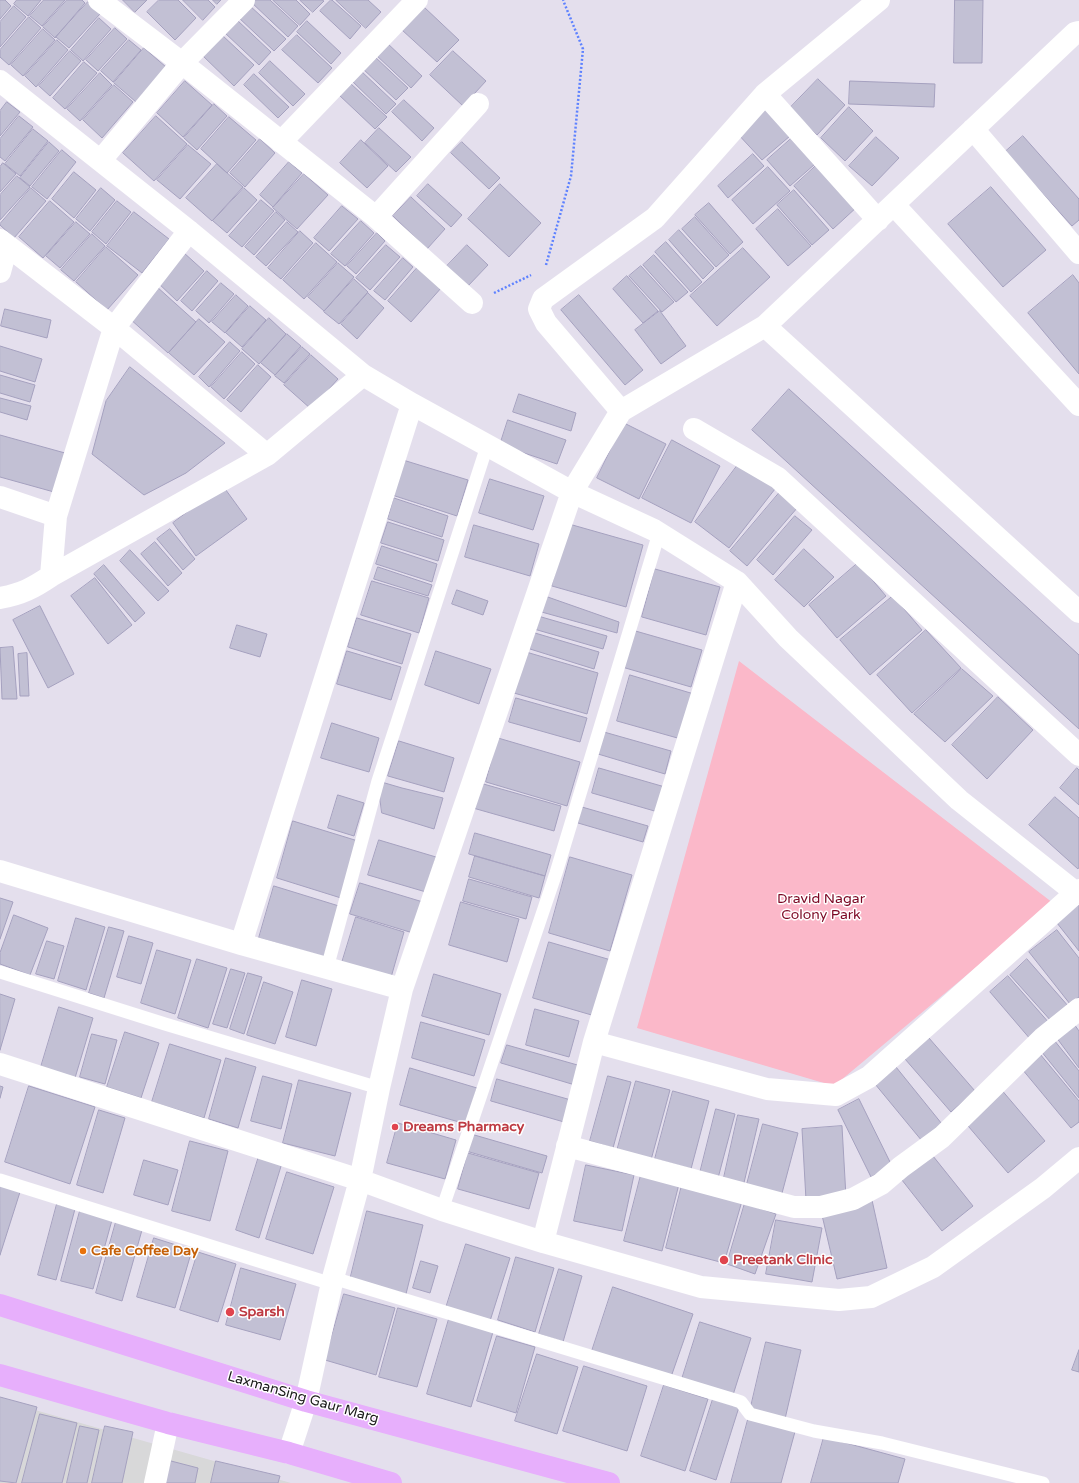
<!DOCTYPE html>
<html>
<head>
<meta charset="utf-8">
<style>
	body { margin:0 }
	canvas { display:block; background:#e4dfed }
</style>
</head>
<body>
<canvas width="1079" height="1483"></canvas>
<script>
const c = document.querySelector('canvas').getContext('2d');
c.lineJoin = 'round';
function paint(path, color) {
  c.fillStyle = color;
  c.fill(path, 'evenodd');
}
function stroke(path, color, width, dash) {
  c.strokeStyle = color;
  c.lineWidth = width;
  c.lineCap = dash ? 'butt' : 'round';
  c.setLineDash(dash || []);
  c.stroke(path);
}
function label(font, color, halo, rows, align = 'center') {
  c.font = font + ' "Varela Round",sans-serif';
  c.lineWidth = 3;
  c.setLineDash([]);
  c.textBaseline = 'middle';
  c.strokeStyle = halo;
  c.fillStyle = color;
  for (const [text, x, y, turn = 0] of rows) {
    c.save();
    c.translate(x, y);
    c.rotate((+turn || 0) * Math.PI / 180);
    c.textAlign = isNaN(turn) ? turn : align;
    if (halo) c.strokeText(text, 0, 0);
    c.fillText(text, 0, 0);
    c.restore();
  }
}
const residential = new Path2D(`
	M0,1400l291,83h-291z`);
const park = new Path2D(`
	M739,661l314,242 -219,183 -197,-58z`);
const building = new Path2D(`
	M0,0h5l6,6 -11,13z
	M17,0h24l-13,16 -14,-12z
	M44,0h21l-23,26 -12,-10z
	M67,0h15l3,3 -30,35 -12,-11z
	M123,0h24l-12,12z
	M159,0h19l18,18 -21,22 -28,-28z
	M183,0h25l7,7 -12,13z
	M213,0h8l-4,4z
	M253,0h17l28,26 -10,11 -37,-35z
	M273,0h23l14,14 -10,11z
	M300,0h22l2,1 -11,11z
	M331,0h1l29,26 -11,13 -30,-28z
	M336,0h32l13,12 -15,16z
	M955,0h28l-1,63h-28z
	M88,2l12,12 -31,34 -13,-11z
	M249,5l37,34 -12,12 -36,-34z
	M14,6l12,11 -26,30v-25z
	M424,7l35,33 -22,22 -35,-32z
	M29,17l12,11 -32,37 -9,-8v-7z
	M99,18l12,11 -28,32 -12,-11z
	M237,20l34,32 -12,13 -34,-32z
	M307,21l34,32 -10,11 -34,-32z
	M115,28l12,11 -29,32 -12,-11z
	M43,29l12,11 -32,36 -12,-11z
	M222,35l32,30 -20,21 -32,-31z
	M297,35l35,33 -14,15 -36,-33z
	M57,40l11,10 -32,37 -11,-11z
	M129,40l12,10 -28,32 -12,-11z
	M386,42l36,34 -11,12 -36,-34z
	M144,48l22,19 -30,35 -22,-19z
	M70,51l11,10 -31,35 -11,-10z
	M453,51l33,30 -23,25 -33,-31z
	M374,56l34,32 -12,12 -34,-32z
	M270,61l35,33 -12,12 -34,-33z
	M84,62l13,11 -32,36 -12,-11z
	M360,70l36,34 -10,10 -35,-34z
	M100,73l12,12 -32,36 -13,-12z
	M254,74l35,33 -11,11 -34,-33z
	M818,79l27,26 -28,30 -28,-26z
	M185,81l27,24 -29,32 -26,-24z
	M850,81l85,3 -1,23 -85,-3z
	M350,83l37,34 -12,12 -36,-34z
	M114,85l19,17 -31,36 -19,-18z
	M404,100l30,28 -12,13 -30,-29z
	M7,102l13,10 -20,24v-25z
	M214,104l13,12 -30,34 -13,-12z
	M764,107l26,29 -28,24 -26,-28z
	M849,107l24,24 -28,30 -24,-23z
	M19,116l14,11 -28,34 -5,-4v-18z
	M156,116l31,28 -33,37 -31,-28z
	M229,117l27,23 -29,33 -26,-24z
	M379,128l32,29 -15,15 -31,-29z
	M33,129l15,12 -28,35 -15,-12z
	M1023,136l56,63v21l-7,6 -67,-74z
	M876,137l23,21 -27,28 -23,-20z
	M792,138l23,26 -25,22 -23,-26z
	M260,139l15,14 -30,34 -15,-14z
	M361,140l27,26 -21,22 -27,-25z
	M49,142l10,9 -29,35 -10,-8z
	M462,142l38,36 -11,11 -38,-36z
	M188,145l23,19 -31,35 -23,-19z
	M62,150l14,12 -29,37 -15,-12z
	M753,154l11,12 -36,32 -10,-12z
	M289,162l13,11 -29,34 -13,-12z
	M3,163l13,11 -16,18v-25z
	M819,163l39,43 -25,23 -39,-43z
	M217,164l26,23 -31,34 -26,-23z
	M768,167l22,24 -37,33 -21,-24z
	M74,172l22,18 -22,28 -22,-19z
	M304,174l24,21 -31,34 -24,-21z
	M17,176l13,11 -30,33v-25z
	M428,184l34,31 -11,12 -34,-31z
	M500,184l41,39 -32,34 -41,-38z
	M991,187l55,63 -43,37 -55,-63z
	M31,188l15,13 -32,37 -14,-13v-1z
	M101,188l14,12 -25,31 -14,-12z
	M244,188l13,12 -30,33 -14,-12z
	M794,190l35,40 -17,15 -35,-40z
	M411,197l34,32 -18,20 -34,-33z
	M261,200l13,11 -32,36 -13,-11z
	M50,201l24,21 -31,36 -24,-21z
	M117,201l14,11 -25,32 -14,-12z
	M709,203l34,39 -13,12 -35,-39z
	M342,206l16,13 -29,32 -15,-13z
	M778,209l33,37 -23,20 -32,-37z
	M134,212l35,27 -27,34 -35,-27z
	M276,212l9,8 -31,35 -9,-8z
	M695,217l34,38 -13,12 -34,-38z
	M361,221l13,12 -29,33 -14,-12z
	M76,222l14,12 -30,34 -14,-12z
	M287,222l11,10 -32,34 -10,-9z
	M679,230l35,38 -11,11 -34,-39z
	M300,231l13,12 -32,36 -13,-11z
	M377,233l8,8 -29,33 -9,-8z
	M92,234l13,12 -31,35 -13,-11z
	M666,242l36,40 -11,10 -36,-40z
	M316,243l21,19 -33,37 -21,-19z
	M386,245l14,12 -30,33 -14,-12z
	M467,245l21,20 -21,22 -21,-20z
	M106,247l32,28 -31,35 -31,-28z
	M743,248l27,29 -53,49 -27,-30z
	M183,252l21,19 -27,30 -20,-19z
	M654,255l34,37 -12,10 -33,-37z
	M403,258l10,9 -28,33 -11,-9z
	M338,263l16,14 -30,34 -16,-14z
	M641,266l33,36 -12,10 -33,-36z
	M418,267l24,20 -31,35 -23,-21z
	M207,271l11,10 -26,30 -11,-10z
	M1073,275l6,8v91l-51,-61z
	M627,276l31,35 -15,12 -30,-34z
	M354,279l14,13 -29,32 -15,-12z
	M221,283l13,11 -25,29 -13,-12z
	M156,286l40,36 -28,31 -39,-35z
	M368,293l16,15 -27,31 -16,-15z
	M236,295l12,11 -23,27 -13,-11z
	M579,295l64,75 -18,15 -64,-75z
	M250,306l16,14 -24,27 -16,-14z
	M5,309l46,11 -4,18 -46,-12z
	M660,311l26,35 -25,18 -26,-34z
	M269,318l17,16 -27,30 -17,-15z
	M199,319l26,23 -31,33 -25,-22z
	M287,334l14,12 -26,29 -14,-12z
	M230,342l10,9 -31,36 -10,-10z
	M0,346l42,13 -7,23 -35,-11z
	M302,347l8,7 -26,29 -9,-7z
	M242,352l13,12 -31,35 -13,-12z
	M311,355l27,24 -27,30 -27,-24z
	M258,365l13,12 -30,35 -14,-12z
	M130,367l95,76 -39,30 -42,22 -52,-41 14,-53z
	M0,375l35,10 -5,17 -30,-9z
	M789,389l290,266v74l-327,-299z
	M519,394l57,19 -5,18 -58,-19z
	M0,398l31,8 -4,14 -27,-8z
	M508,420l58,20 -9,24 -57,-19z
	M624,423l42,21 -27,55 -42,-21z
	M0,435l65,18 -11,39 -54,-15z
	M672,440l48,26 -29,57 -49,-25z
	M403,460l65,20 -11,36 -65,-21z
	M740,462l35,27 -46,59 -34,-26z
	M490,479l54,17 -11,34 -54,-17z
	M223,486l24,33 -51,37 -23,-33z
	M780,492l18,15 -51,59 -17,-15z
	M394,498l54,18 -6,21 -54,-18z
	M795,516l17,14 -39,45 -16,-15z
	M388,522l56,18 -6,21 -57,-18z
	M569,524l74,21 -17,62 -74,-21z
	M474,525l65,19 -9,32 -65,-19z
	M170,529l25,30 -12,11 -26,-31z
	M155,542l27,31 -14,13 -27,-32z
	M382,546l55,18 -5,18 -56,-18z
	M804,549l30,28 -30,30 -29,-27z
	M130,550l39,41 -11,10 -38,-40z
	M858,563l28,33 -49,42 -28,-33z
	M104,565l41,48 -10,9 -41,-48z
	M378,567l54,18 -4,11 -54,-17z
	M655,569l65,18 -14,48 -64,-18z
	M95,578l37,47 -24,19 -37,-48z
	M372,581l57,17 -10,35 -58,-18z
	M457,590l31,11 -5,14 -31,-11z
	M542,595l77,27 -2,11 -79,-22z
	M893,596l29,34 -52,45 -30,-35z
	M40,606l34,68 -26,14 -35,-68z
	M538,616l69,20 -4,13 -69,-20z
	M357,618l54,16 -9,30 -54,-17z
	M237,625l30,9 -7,23 -30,-9z
	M632,630l70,20 -11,37 -69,-20z
	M926,630l35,38 -49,45 -35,-38z
	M535,633l64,19 -5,17 -64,-20z
	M13,647l4,52h-15l-2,-51z
	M347,651l54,16 -10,33 -54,-16z
	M436,651l55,18 -12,35 -54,-19z
	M526,652l72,21 -11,41 -73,-21z
	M27,653l2,43h-9l-2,-42z
	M962,669l31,27 -48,46 -31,-28z
	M630,675l64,19 -13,45 -64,-18z
	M998,697l35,33 -46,49 -35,-34z
	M516,698l71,20 -7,24 -71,-20z
	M332,723l47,15 -10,34 -48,-14z
	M604,732l67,19 -6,23 -67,-20z
	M498,738l82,24 -13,44 -81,-24z
	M399,741l55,17 -10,34 -56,-16z
	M599,768l66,19 -7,25 -66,-19z
	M1077,768l2,2v35l-19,-17z
	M378,781l24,7 41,10 -9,31 -52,-16z
	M480,783l81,23 -7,25 -81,-23z
	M338,795l26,8 -10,33 -26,-8z
	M1055,797l24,21v49l-1,2 -49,-44z
	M582,807l66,19 -5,16 -65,-19z
	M293,821l65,20 -17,57 -64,-20z
	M475,833l76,22 -6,21 -76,-22z
	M379,840l57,17 -10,35 -58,-17z
	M475,856l70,20 -6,22 -70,-21z
	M570,857l62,18 -22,76 -61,-18z
	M469,879l63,18 -6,22 -63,-18z
	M360,883l63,19 -10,31 -63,-19z
	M274,886l65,20 -15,51 -65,-19z
	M0,898l13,4 -13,37z
	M461,902l58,17 -12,43 -58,-17z
	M1079,905v46l-22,-28z
	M14,915l34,13 -18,47 -30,-11v-11z
	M356,917l48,15 -14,49 -49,-15z
	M76,918l29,9 -19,63 -28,-9z
	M109,927l15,4 -20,67 -15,-5z
	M1057,930l22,28v39l-9,7 -41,-52z
	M129,936l24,7 -12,41 -24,-7z
	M47,941l17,5 -10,33 -18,-5z
	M549,942l62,18 -16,56 -62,-18z
	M157,950l34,10 -16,54 -34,-11z
	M197,959l30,9 -19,60 -30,-10z
	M1027,959l42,48 -17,15 -42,-47z
	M231,969l14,4 -18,55 -14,-4z
	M248,973l14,4 -18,57 -14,-5z
	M434,974l67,20 -12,41 -67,-19z
	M1008,976l42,48 -19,16 -41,-48z
	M302,980l30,9 -16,57 -30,-9z
	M264,982l29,10 -18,52 -28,-9z
	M0,994l15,5 -15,51z
	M59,1007l34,11 -18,60 -34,-11z
	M535,1009l44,12 -10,36 -43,-12z
	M421,1022l64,18 -11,36 -62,-18z
	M1074,1024l5,7v37l-23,-31z
	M125,1032l34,11 -18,55 -34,-11z
	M92,1034l25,6 -12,44 -25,-7z
	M929,1038l46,53 -24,21 -46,-53z
	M1054,1040l25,31v27l-38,-47z
	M170,1044l51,16 -17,58 -52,-16z
	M507,1045l74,21 -6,19 -74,-22z
	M1040,1054l39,47v21l-8,6 -49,-59z
	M226,1058l30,9 -18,61 -29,-9z
	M896,1067l46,57 -20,17 -47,-57z
	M410,1068l67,20 -11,36 -66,-19z
	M263,1076l29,8 -11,45 -30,-8z
	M608,1076l23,6 -18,66 -23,-7z
	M497,1079l74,21 -7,22 -73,-21z
	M299,1080l52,13 -16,63 -52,-13z
	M636,1081l34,9 -19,70 -34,-9z
	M0,1086l3,1 -3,11z
	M29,1086l66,21 -25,77 -65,-22z
	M1000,1088l45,53 -37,32 -45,-53z
	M673,1091l36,10 -18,68 -36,-10z
	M859,1099l33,67 -21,11 -33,-67z
	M716,1109l19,5 -18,68 -18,-5z
	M99,1110l26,8 -22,75 -26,-8z
	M738,1115l21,4 -16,68 -20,-5z
	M398,1123l58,17 -11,39 -58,-16z
	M763,1124l35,9 -17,64 -35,-9z
	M842,1126l4,71 -40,3 -4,-71z
	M471,1134l76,22 -5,17 -76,-22z
	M190,1141l38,10 -18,70 -38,-10z
	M929,1151l44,55 -31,25 -44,-56z
	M468,1153l71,20 -10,36 -71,-20z
	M259,1156l23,7 -23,75 -23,-8z
	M144,1160l34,10 -10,35 -34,-10z
	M586,1165l48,10 -12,56 -48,-10z
	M287,1172l47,15 -21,67 -47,-15z
	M641,1175l38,9 -17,67 -38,-10z
	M0,1185l20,7 -20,63z
	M682,1185l60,16 -18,62 -58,-15z
	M872,1200l15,68 -50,11 -16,-68z
	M745,1203l31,11 -21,60 -28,-10z
	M57,1204l18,5 -19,71 -18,-5z
	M80,1211l32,9 -19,69 -32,-8z
	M367,1211l56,14 -17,69 -56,-14z
	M776,1220l46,8 -10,54 -46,-8z
	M116,1222l26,8 -20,71 -26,-8z
	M154,1238l38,12 -17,58 -38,-11z
	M466,1244l44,14 -20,63 -44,-13z
	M198,1252l38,12 -18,58 -38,-12z
	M516,1257l38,11 -19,64 -37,-12z
	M421,1261l17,5 -8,27 -17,-5z
	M241,1268l55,16 -16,56 -54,-15z
	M559,1269l23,7 -19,66 -24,-8z
	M613,1287l80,27 -22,63 -79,-26z
	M344,1294l51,14 -19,67 -51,-15z
	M398,1308l39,11 -20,68 -38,-10z
	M449,1319l44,13 -22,75 -44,-13z
	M700,1322l51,16 -18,57 -51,-16z
	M497,1336l38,11 -19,66 -39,-12z
	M766,1342l35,8 -16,69 -35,-8z
	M1079,1350v22l-7,-2z
	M537,1354l41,13 -21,67 -42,-13z
	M584,1366l63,20 -20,65 -64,-20z
	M664,1385l44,14 -23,72 -44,-15z
	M0,1397l37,10 -21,76 -16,-2z
	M713,1399l26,8 -23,73 -26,-9z
	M40,1414l37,9 -15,60h-40z
	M749,1416l47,12 -15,55h-50z
	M80,1426l19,4 -12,53h-20z
	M105,1426l28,6 -11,51h-30z
	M824,1437l81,22 -7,24h-87z
	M171,1461l27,7 -3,15h-30z
	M216,1461l64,15 -2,7h-67z`);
const path = new Path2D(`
	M546,265l25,-89 12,-127 -20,-49
	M494,293l37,-18`);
const lane = new Path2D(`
	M327,968l51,-187 109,-335
	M0,972l165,52 214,64
	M0,1180l332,104
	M442,1210l114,-337 103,-340
	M333,1278l402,122 6,2 9,12 64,17 68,12 161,40`);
const street = new Path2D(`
	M99,0l83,63 194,154 96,86
	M0,81l189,150 174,144 49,29 160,88 82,38 83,52 51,56 171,162 117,93
	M765,94l114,-94
	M973,129l106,124
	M281,142l136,-142
	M101,160l81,-97 62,-63
	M894,205l185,200
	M376,217l102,-113
	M0,240l114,88 153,127
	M0,272l7,-26
	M765,326l314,286
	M621,411l-75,-88 -7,-14 4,-10 112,-81 110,-124 113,126
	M694,429l84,49 301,277
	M0,497l56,19
	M51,576l216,-121 96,-80
	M0,598c22,-4 33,-10 51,-22l5,-60 58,-188 75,-97
	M0,871l241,73 161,45
	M241,944l171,-540
	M594,1042l173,47 69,6 33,-18 210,-187
	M0,1064l360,116 82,30 101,32 158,45 138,13 32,-3 62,-30 110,-79 36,-30
	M567,1146l227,61h27l32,-8 28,-15 20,-17 41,-30 101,-99 36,-29
	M543,1242l51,-200 143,-460
	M289,1453l17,-52 27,-123 27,-98 19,-92 23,-99 170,-497 49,-81 144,-85 310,-293 4,-1
	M155,1483l13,-60`);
const secondary = new Path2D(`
	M0,1305l306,96 303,82
	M0,1375l168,48 121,30 102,30`);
const markers = [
	[395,1127,4,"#e0444e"],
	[83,1251,4,"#e8710a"],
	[724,1260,5,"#e0444e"],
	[230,1312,5,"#e0444e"]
];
const parkNames = [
	["Dravid Nagar",821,899],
	["Colony Park",821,915]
];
const healthNames = [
	["Dreams Pharmacy",403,1127],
	["Preetank Clinic",733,1260],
	["Sparsh",239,1312]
];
const foodNames = [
	["Cafe Coffee Day",91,1251]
];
const streetNames = [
	["LaxmanSing Gaur Marg",303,1398,16]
];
paint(residential, '#d8d8d9');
paint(park, '#fbb8c9');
paint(building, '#c2c0d4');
stroke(building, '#a5a1bf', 1);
stroke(path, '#5e82ff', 2.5, [2, 2]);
stroke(lane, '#fff', 13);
stroke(street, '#fff', 22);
stroke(secondary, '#e7affc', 22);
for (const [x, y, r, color] of markers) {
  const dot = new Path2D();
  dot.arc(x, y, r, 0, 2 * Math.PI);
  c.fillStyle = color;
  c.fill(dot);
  stroke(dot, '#fff', 1.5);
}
label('14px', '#7b0723', '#fff', parkNames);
label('bold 14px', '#be3a42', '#fff', healthNames, 'left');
label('bold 14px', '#c56008', '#fff', foodNames, 'left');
label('14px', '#1b1b1b', '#fff', streetNames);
</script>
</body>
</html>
